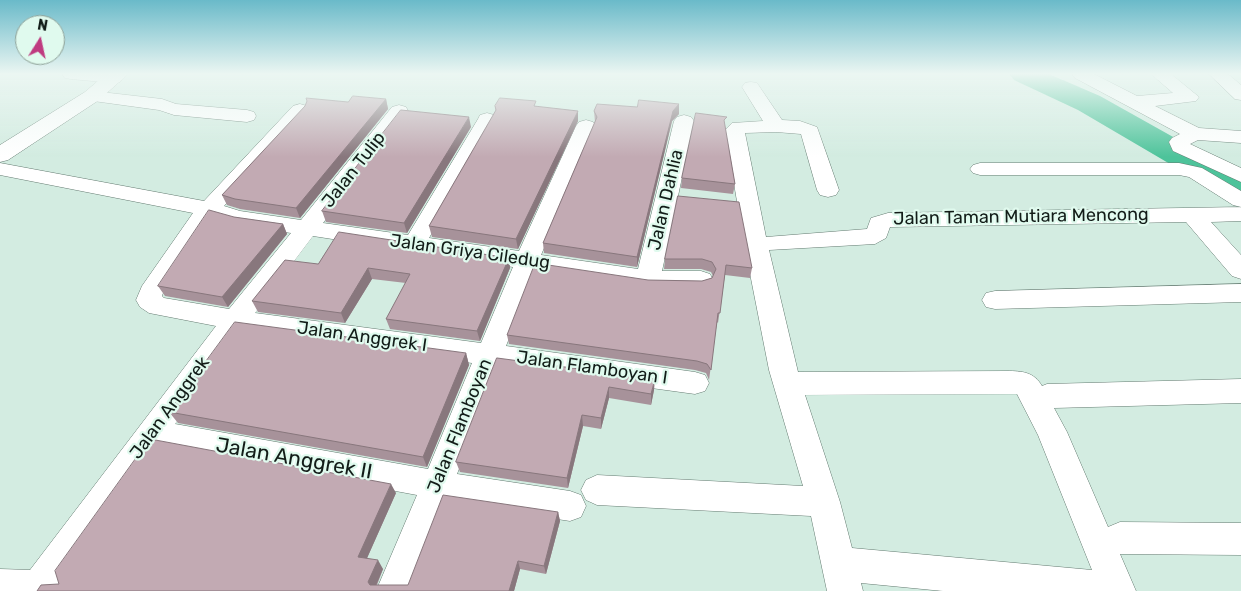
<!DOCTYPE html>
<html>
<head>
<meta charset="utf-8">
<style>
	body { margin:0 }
	#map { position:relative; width:1241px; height:591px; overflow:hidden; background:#d3ece1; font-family:Rubik,sans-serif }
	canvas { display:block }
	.north { position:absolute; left:15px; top:15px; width:50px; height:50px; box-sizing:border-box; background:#e0faee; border:1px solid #8ea198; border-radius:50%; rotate:10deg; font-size:14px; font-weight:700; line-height:20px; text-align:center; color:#121c18 }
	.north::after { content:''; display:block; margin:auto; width:18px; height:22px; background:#bf3b80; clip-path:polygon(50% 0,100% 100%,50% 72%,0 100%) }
</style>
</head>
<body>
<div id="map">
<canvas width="1241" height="591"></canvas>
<div class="north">N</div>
</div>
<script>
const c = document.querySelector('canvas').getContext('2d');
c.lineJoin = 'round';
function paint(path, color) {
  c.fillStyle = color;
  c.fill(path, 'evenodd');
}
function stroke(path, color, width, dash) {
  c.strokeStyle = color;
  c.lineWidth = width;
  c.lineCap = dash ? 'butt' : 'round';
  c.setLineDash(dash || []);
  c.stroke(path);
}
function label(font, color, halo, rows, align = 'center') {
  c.font = font + ' Rubik,sans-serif';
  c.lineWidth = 4.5;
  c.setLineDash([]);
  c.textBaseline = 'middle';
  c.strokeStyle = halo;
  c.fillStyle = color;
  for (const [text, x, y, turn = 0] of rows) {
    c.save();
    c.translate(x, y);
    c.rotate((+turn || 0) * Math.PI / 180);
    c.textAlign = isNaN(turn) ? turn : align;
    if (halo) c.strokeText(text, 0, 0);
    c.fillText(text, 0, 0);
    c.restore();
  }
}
const river = new Path2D(`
	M1009,74h40l51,22 141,79v26l-13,-3 -150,-88 -64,-30z`);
const minor = new Path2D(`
	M62,74h57l4,4 -3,4 -6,1 -43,-4 -6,-1z
	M1072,74h22l43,22 36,-3 -22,-19h20l28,23 -3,4 -41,5 44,22 42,3v12l-43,-3 -8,4 51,24v14l-68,-31 -4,-9 3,-4 8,-4 -105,-56z
	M1209,74h19l13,11v15l-6,-1z
	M751,82l6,1 25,37 18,1 17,6 22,63 -3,5 -8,2 -8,-2 -3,-5 -16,-56 -25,-2 -31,1 21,104 101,-8 4,-11 17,-5 353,-6 -8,-2 -44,-28 -10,-2h-199l-7,-2 -3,-4 3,-4 7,-2h199l23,5 39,23v30l-30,1 30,33v24l-9,-3 -46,-54 -296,5 -4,11 -11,6 -106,6 29,122 209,-1c15,0 27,1 35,15l5,-2 194,-5v24l-187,5 13,24 41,95 12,-5 121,1v32l-121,-1 16,37h-193l-82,-8 2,8h-36l-16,-75 -214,-11 -11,-5 -5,-10 5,-10 11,-5 206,11 -34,-116 -25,-127 -19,-113 7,-7 31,-2 -21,-34 3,-4zM1017,394l21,41 54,135 -240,-22 -12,-46 -35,-107z
	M92,91l70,8 14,5 71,6 7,2 2,4 -2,4 -7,2 -73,-7 -15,-5 -73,-10 -3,-4 3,-4z
	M300,104l7,2 2,4 -2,4 -83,92 16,5 61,9 91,-113 7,-2 7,2 2,4 -85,112 85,12 70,-116 2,-4 7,-2 7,2 2,4 -67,119 90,13 57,-125 3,-4 7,-2 7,2 3,4 -55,129 97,14 36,-148 3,-4 7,-2 7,2 3,4 -32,150h39l9,3 3,6 -3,6 -9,3 -53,-1 -113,-17 -29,75 189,26 10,3 4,8 -4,8 -10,3 -197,-27 -41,107 113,17 11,4 5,11 -5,11 -11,4 -124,-19 -34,89h-36l41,-96 -258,-48 -93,132 5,12h-71v-22l30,1 186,-244 -67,-13 -9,-6 -4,-7 6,-14 51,-73 -193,-38v-12l204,38 89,-95zM214,218l26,7 51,8 -62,76 -65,-11 -2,-2 1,-3zM313,236l200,31 -32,76 -226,-30zM241,331l231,32 -44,106 -253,-45z
	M1241,284v18l-246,7 -9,-2 -4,-7 4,-7 9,-2z`);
const major = new Path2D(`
	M106,74h22l-29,26 -91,60 -8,2v-17l85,-53z`);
const wall = new Path2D(`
	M386,99l2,10 -88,109 -60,-9 -13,-4 -5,-10 126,-93z
	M679,104v10l-7,7 -35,146 -93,-14 -1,-10 52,-121 -1,-11z
	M495,106h41l42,15 -60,128 -86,-12 -3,-11 67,-115z
	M471,127l-64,106 -81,-11 -4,-11z
	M725,127l10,57 -2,10 -52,-6 1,-10z
	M678,196l74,72 -2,10 -25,-3 -7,48 -1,-1 -8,58 -3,-7 -11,-3 -186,-26 -2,-9 141,-55 54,1 10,-3 1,-2 -2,-4 -10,-3h-37l1,-10z
	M234,217l49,7 4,10 -59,73 -63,-11 -7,-10z
	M509,258l1,10 -30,73 -90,-12 -4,-10 20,-36 -34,-4 -27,44 -87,-11 -6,-11 66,-37z
	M466,353l3,12 -42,102 -249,-44 -9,-11z
	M497,358l157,32 -3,15 -42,-7 -8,31 -18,-3 -15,62 -108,-16 -4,-10z
	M396,493l-29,65 16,11 -6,16h31l150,-73 2,9 -14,53 -26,-5 -6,22 -455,-7z`);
const shadedWall = new Path2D(`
	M386,99l2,10 -88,109 -4,-10z
	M679,104v10l-7,7 -35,146v-10l36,-146z
	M578,111v10l-60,128 -2,-10z
	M469,117l2,10 -64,106 -3,-10z
	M283,224l4,10 -59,73 -6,-10z
	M509,258l1,10 -30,73 -3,-10z
	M368,268l4,11 -27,44 -4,-10z
	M466,353l3,12 -42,102 -4,-10z
	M655,379l-1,11 -3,15v-11z
	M609,387v11l-8,31v-11z
	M582,415l1,11 -15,62 -1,-10z
	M391,484l5,9 -32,72 -6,-8z
	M558,512l2,9 -14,53 -2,-8z
	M378,560l5,9 -9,21 -6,-8z
	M518,561l2,8 -6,22h-5z`);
const building = new Path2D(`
	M353,96l33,3 -90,109 -61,-9 -13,-4 83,-89 2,-5 -1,-3 42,4z
	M500,98l36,3 -2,5 44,5 -62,128 -87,-13 67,-116 -1,-4z
	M639,100l40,4 -6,7 -36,146 -94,-14 54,-126 -3,-6 3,-7 40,3z
	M401,110l68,7 -65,106 -82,-12z
	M696,113l31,4 -3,3 11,64 -53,-6z
	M678,196l61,6 13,66 -26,-3 -6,48h-2l-7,57 -4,-6 -10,-3 -190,-26 28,-72 113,17 54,1 10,-3 4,-9 -4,-7 -10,-3h-37z
	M209,210l25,7 49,7 -61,73 -64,-11z
	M339,232l170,26 -32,73 -91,-12 24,-45 -42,-6 -27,45 -89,-12 33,-41 33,4z
	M235,322l231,31 -43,104 -254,-45z
	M497,358l158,21 -4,15 -42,-7 -8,31 -19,-3 -15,63 -111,-16z
	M150,439l241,45 -33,73 20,3 -10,22 2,3h38l35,-90 115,17 -14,54 -26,-5 -9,30h-472l4,-6 18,-1 -4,-13z`);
const streetNames = [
	["Jalan Tulip",354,170,-52],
	["Jalan Dahlia",666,200,-77],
	["Jalan Taman Mutiara Mencong",1021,217,-1],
	["Jalan Griya Ciledug",470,252,8],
	["Jalan Anggrek I",362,337,8],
	["Jalan Flamboyan I",592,368,8],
	["Jalan Anggrek",170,408,-54],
	["Jalan Flamboyan",460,426,-68]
];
const nearStreetnames = [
	["Jalan Anggrek II",294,459,10]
];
paint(river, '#4dc39a');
stroke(minor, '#647b71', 1);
stroke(major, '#647b71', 1);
paint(minor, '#fff');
paint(major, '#fff');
paint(wall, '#a7929a');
paint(shadedWall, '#88777d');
paint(building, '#c2aab3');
stroke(building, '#88777d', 1);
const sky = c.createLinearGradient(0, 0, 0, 157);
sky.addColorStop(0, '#6abac9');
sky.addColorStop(0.47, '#ebf6f2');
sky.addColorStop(1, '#ebf6f200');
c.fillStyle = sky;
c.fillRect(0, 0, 1241, 157);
label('18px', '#121c18', '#e0faee', streetNames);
label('21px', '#121c18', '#e0faee', nearStreetnames);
</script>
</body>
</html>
